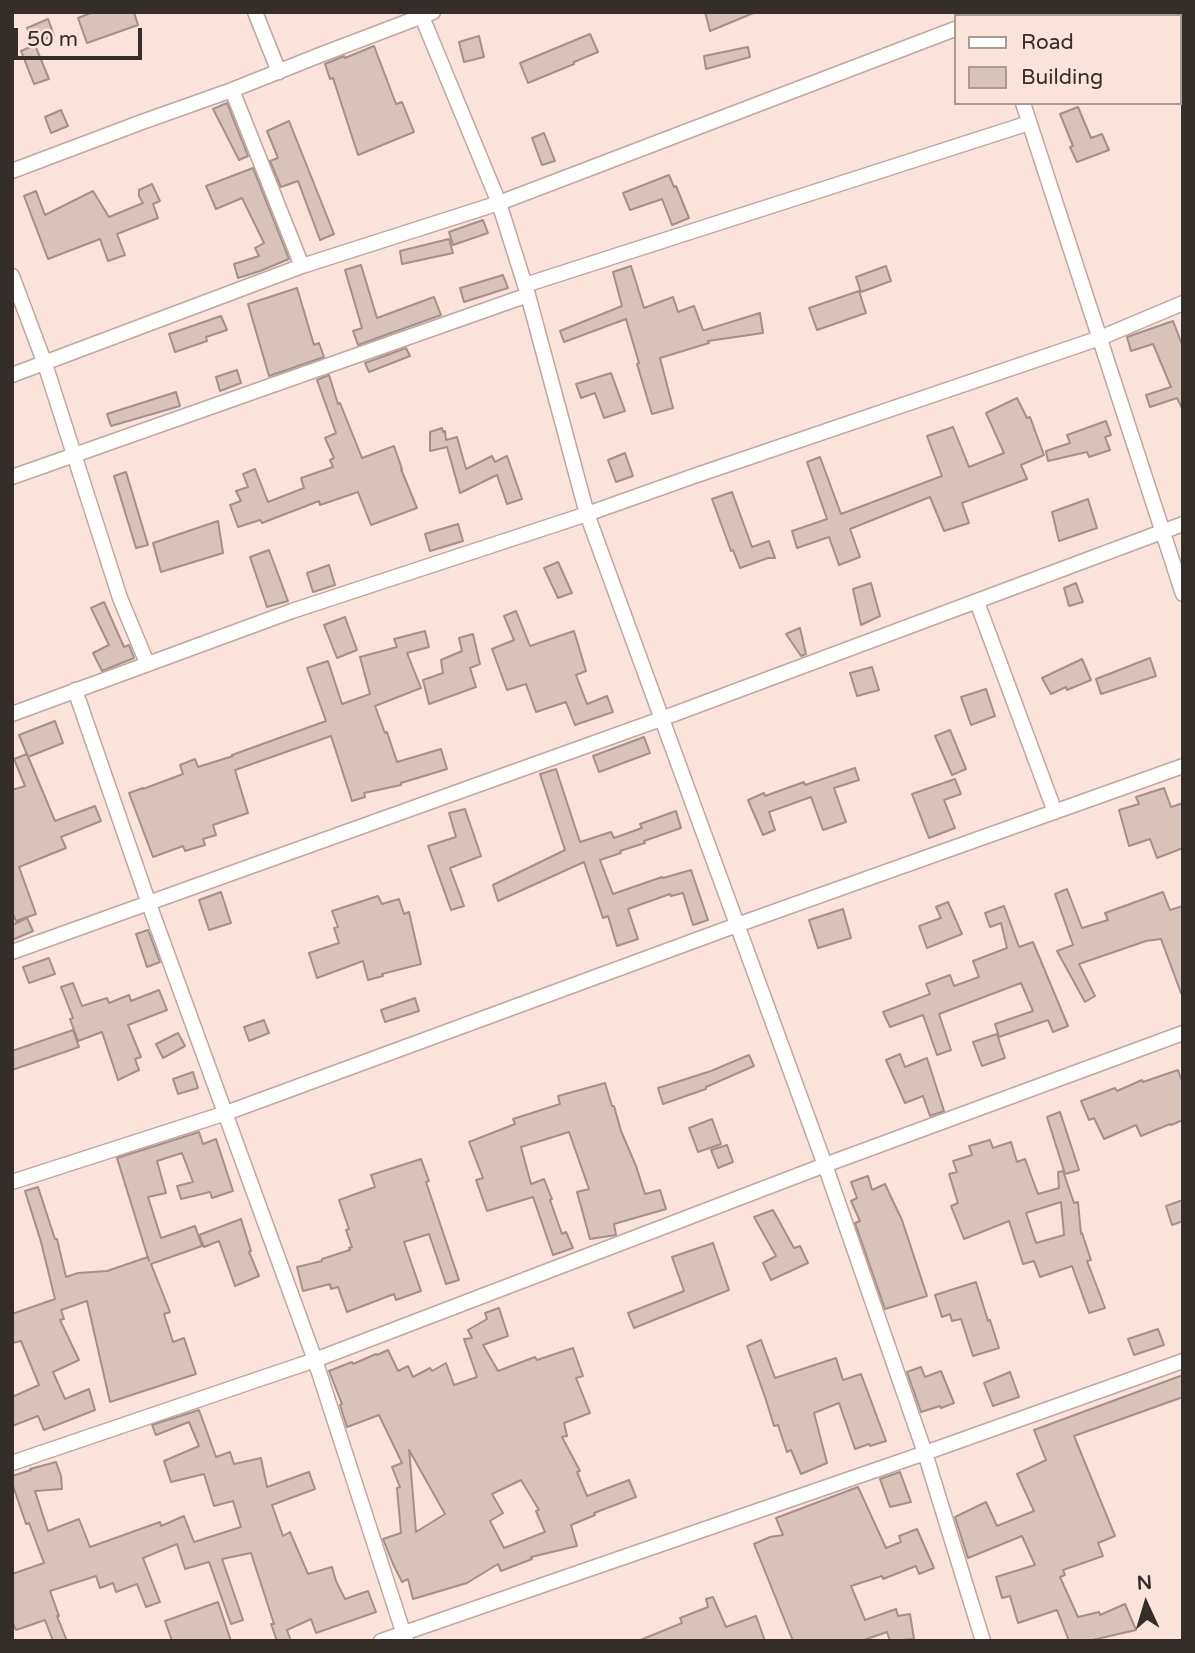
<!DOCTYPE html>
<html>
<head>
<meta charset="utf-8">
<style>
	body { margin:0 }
	#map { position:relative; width:1195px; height:1653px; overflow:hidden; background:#f9e3db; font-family:"Varela Round",sans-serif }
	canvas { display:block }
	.frame { position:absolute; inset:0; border:14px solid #352d2a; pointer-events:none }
	.legend { position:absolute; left:954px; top:14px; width:228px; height:91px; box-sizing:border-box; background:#f9e3db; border:2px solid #ab9a94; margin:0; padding:9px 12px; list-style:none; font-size:21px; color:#352d2a }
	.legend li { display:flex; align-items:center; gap:14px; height:35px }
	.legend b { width:35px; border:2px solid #ab9a94 }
	.north { position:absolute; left:1111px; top:1569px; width:70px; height:70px; -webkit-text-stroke:5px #f9e3db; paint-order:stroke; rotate:356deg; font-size:19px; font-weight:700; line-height:28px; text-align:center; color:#352d2a }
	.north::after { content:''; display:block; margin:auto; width:24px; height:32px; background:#352d2a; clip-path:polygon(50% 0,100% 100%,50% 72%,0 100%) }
	.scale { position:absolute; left:14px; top:28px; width:128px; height:32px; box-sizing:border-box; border:4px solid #352d2a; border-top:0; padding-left:9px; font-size:21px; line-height:24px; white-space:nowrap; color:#352d2a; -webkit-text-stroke:5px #f9e3db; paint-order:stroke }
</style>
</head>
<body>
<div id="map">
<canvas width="1195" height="1653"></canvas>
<div class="frame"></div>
<ul class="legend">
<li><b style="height:9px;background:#fff"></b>Road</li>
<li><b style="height:19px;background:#d8c3bb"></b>Building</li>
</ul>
<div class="north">N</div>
<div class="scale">50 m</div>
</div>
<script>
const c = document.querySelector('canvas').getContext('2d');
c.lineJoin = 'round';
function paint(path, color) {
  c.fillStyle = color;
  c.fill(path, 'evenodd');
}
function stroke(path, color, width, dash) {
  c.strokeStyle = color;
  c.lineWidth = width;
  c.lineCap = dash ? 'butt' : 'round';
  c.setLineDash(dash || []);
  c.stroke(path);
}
const building = new Path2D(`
	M93,12h41l4,13 -51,18 -9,-25z
	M705,12h51l-46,19z
	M48,19l6,16 -19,9 -8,-16z
	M590,34l8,18 -24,10v2l-46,19 -8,-20z
	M479,36l5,21 -20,5 -5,-20z
	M35,45l14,34 -15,5 -13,-33z
	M374,46l22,58 6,-2 12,30 -56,23 -25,-77 -3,1 -5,-15 19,-8 1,2z
	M748,47l2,10 -44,12 -2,-13z
	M227,103l21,53 -9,4 -26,-51z
	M1078,107l13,31 11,-4 7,16 -32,12 -7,-15 3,-1 -13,-32z
	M61,110l7,16 -17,7 -6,-16z
	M289,121l45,113 -14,6 -22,-59 -17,6 -11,-26 8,-3 -11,-27z
	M544,133l11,28 -13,4 -10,-27z
	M253,168l36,91 -29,12 -22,7 -4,-14 25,-8 -4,-8 9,-5 -22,-45 -26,11 -10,-23z
	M669,175l5,12 2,-1 13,32 -17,7 -10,-26 -32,11 -7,-17z
	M152,184l8,17 -7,3 5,14 -41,16 8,21 -17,6 -8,-22 -52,20 -24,-63 12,-5 9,24 48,-24 16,26 34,-14 -4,-7v-6z
	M483,220l5,13 -35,12 -4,-13z
	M449,239l4,14 -51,11 -2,-13z
	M361,265l16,53 57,-21 7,18 -83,30 -5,-14 9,-3 -17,-58z
	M631,266l13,42 29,-11 5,15 16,-6 9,24h2l55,-17 3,20 -55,8 1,2 -49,15 13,50 -21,6 -15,-50 2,-1 -13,-44 -62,23 -4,-11 62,-25 -9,-34z
	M886,266l5,15 -30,11 -5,-15z
	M503,275l5,13 -44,14 -4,-14z
	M297,288l17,57 5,-2 5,14 -55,19 -21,-72z
	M859,291l7,22 -49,17 -8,-22z
	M221,316l6,14 -21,7 1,4 -32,11 -6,-18z
	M1173,321l10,26v63l-6,-12 -27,9 -4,-12 25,-8 -18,-43 -22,7 -4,-14z
	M406,348l4,8 -41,16 -4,-9z
	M237,370l4,13 -21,8 -4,-14z
	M611,373l14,38 -21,7 -9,-25 -14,5 -5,-14z
	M329,375l9,29 2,-1 22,55 32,-12 8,23h-1l16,39 -46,17 -13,-33 -38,13 -1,-4 -57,22 -2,-3 -22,7 -8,-22 11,-4 -5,-10 12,-4 -5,-13 12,-5 13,33 36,-14 -3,-10 32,-11 -3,-7 4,-2 -9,-20 11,-5 -19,-53z
	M176,392l4,14 -69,20 -4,-12z
	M1017,398l10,20 3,-1 14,38 -23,10 6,14 -65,24 7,20 -25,8 -14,-34 -80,32 10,28 -21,8 -10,-28 -32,11 -5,-17 35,-12 -20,-57 13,-5 21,57 101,-38 -15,-40 26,-9 16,40 35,-14 -18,-40z
	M1106,421l5,14 -6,2 5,13 -21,7 -2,-5 -39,9 -2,-10 24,-8 -3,-8z
	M442,428l1,4 2,-1 1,9 11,-3 9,32 26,-13 3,6 12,-6 15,43 -15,5 -10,-29 -37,18 -13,-46 -17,4v-19z
	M625,453l8,23 -17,6 -8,-22z
	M126,472l22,73 -12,3 -22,-72z
	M732,492l20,55 17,-6 6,17h-7l-28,10 -7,-18 -2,1 -19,-52z
	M1088,499l9,29 -38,13 -7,-29z
	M218,521l5,32 -62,19 -8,-29z
	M458,524l5,17 -33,10 -5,-17z
	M269,550l19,51 -21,6 -17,-50z
	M558,562l14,31 -14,5 -14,-30z
	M329,565l6,20 -22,7 -6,-19z
	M871,583l9,33 -19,9 -8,-36z
	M1076,583l7,19 -14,4 -5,-18z
	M104,602l20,45 5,-2 5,13 -32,13 -9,-18 16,-8 -18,-37z
	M516,611l14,35 44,-15 12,40 -10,4 11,29 20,-8 6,16 -38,13 -9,-23 -30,10 -10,-28 -19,6 -15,-41 22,-9 -10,-24z
	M345,617l12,33 -20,8 -13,-33z
	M800,628l6,26 -5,2 -15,-22z
	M425,631l4,16 -22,6 14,35 -46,18 10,27 2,-1 10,30 44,-13 6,20 -46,14v2l-37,8 1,4 -13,4 -21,-65 -96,34 13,43 -35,12 3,10 -13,4 2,6 -20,6 -2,-5 -30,11 -24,-64 14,-5v1l40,-15 -3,-9 15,-6 3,8 35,-11 -1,-1 94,-34 -19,-53 21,-7 14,43 28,-10 -10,-37 37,-10 -3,-8z
	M473,634l7,30 -10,4 6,19 -47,17 -6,-24 20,-7 -2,-13 21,-9 -3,-13z
	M1150,658l6,18 -55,18 -5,-15z
	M1082,659l9,21 -24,10 -1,-3 -15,7 -9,-16z
	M872,667l7,23 -22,6 -7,-23z
	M986,689l9,27 -24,9 -10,-28z
	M55,721l8,22 -35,14 -9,-22z
	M950,730l16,39 -14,6 -17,-39z
	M644,737l6,16 -51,19 -6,-16z
	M27,754l28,67 40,-15 6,15 -40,16 5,11 -47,19 17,47 -20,7 -4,-10v-121l13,-4 -11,-27z
	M855,768l4,12 -25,8 12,34 -23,8 -12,-33 -42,15 6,18 -12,5 -15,-35 16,-7 1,3 39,-14 1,3z
	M556,769l24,73 31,-10 3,6 28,-10 -2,-4 36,-13 5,17 -37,13 1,2 -25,8 1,2 -21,7 13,34 49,-17 1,1 28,-8 17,50 -15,5 -10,-32 -12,3 -1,-2 -42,15 10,30 -21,7 -9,-30 -5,2 -19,-56 -86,39 -5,-16 72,-35 -25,-76z
	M955,779l6,15 -17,6 11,28 -26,10 -17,-44z
	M1164,788l7,19 12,-4v45l-26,10 -7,-19 -21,7 -10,-36 20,-6 -3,-7z
	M465,809l16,47 -31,12 14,38 -13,4 -23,-64 28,-9 -7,-24z
	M1067,889l15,39 26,-8 -3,-7 58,-21 7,18 13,-4v86l-2,1 -20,-54 -15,2 -67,23 16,32 -10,6 -28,-51 16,-6 -18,-51z
	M221,892l10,31 -22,7 -10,-30z
	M378,896l4,8 17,-5 5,15 5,-2 12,52 -39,10 1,2 -15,4 -5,-19 -46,17 -8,-25 30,-10 -5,-15 4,-1 -6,-16z
	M948,902l14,32 -35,14 -8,-22 22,-8 -5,-11z
	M1004,906l15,41 14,-5 35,84 -15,6 -5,-12 -49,17 -4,-13 38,-13 -12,-28 -82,31 12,36 -14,5 -14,-40 -33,12 -7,-15 47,-18 -4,-10 24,-9 4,11 25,-9 -6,-16 34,-13 -6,-25 -11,4 -5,-14z
	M843,909l8,29 -33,10 -9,-28z
	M27,918l6,13 -21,9v-15z
	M148,930l12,32 -13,5 -11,-33z
	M49,958l6,16 -26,9 -6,-16z
	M73,983l9,23 25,-8 2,5 20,-8 2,6 28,-11 8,20 -39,15 13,32 -6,2 4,11 -21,10 -16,-48 -24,9 -8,-22 3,-1 -12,-31z
	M415,998l4,13 -34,11 -4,-12z
	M264,1020l5,13 -20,8 -5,-14z
	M73,1030l6,17 -67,23v-19z
	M178,1033l7,13 -22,12 -7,-14z
	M997,1034l8,24 -23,8 -9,-24z
	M900,1054l5,13 22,-9 17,53 -14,5 -7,-20 -18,7 -19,-43z
	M749,1055l5,11 -48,21v2l-43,15 -5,-16 53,-17z
	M1178,1070l5,14v36l-12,5 -1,-1 -29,12 -5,-11 -32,14 -10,-21 -5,2 -8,-19 34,-13 2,3 25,-11 1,2z
	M193,1072l5,16 -20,6 -5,-15z
	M605,1083l7,23h2l7,25 15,35 9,28 15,-4 6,19 -52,15 2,11 -26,4 -13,-47 12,-3 -20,-57 -48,15 10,37 13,-5 8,20 -2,1 12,34 4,-2 7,16 -20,7 -20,-58 -46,14 -11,-31 7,-2 -14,-36 46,-18 -2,-5 47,-15 -2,-8z
	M1060,1112l19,58 -14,4 -18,-57z
	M712,1119l9,25 -23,8 -9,-24z
	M199,1132l4,12 13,-5 17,52 -21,7 -2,-6 -29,7 -4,-13 16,-4 -11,-29 -25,8 9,32 -18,4 13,41 34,-12 7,20 -51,18 19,48 -6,2 9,28 11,-4 12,36 -86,28 -23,-101 -26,9 3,9 -4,1 19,40 -26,12 12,27 24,-10 6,21 -51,20 -6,-14 -26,10v-29l27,-12 -18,-44 -9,2v-29l43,-15 -14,-57 -16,-51 13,-4 17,52h2l9,38 12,-4 29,-2 41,-14 1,4 -32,-103z
	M990,1140l3,8 18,-6 6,20 8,-3 13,35 21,-6 -1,-16 5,-1 11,32 4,-1 3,32 1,-1 9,27 -4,1 18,47 -16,5 -17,-47 -32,11 -6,-16 -11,3 -14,-43 -45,18 -13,-33 7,-3 -9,-29 8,-2 -4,-11 19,-6 -3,-9zM1061,1202l3,33 -28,8 -10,-30z
	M727,1145l6,17 -15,6 -7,-18z
	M421,1159l8,22 -3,1 33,98 -13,4 -17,-50 -25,8 17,49 -25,9 -2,-6 -47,18 -9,-25 -7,2 -1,-5 -27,7 -6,-24 25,-6v-2l28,-9 -1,-2 3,-1 -6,-17 3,-1 -10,-29 36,-13 -4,-12z
	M868,1176l4,14 13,-6 5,11 12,25 25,76 -42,13 -30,-86 5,-2 -9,-20 6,-3 -6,-16z
	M1183,1200v21l-11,4 -6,-19z
	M773,1210l21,38 6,-2 8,17 -37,17 -8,-17 13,-7 -22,-39z
	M241,1219l10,32 -2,1 10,24 -24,10 -16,-45 -15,6 -5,-12z
	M713,1243l16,47 -95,38 -6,-15 56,-22 -12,-34z
	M976,1282l12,39 2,-1 9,28 -26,8 -12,-37 -9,2 -2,-7 -8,3 -7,-22z
	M499,1308l9,28 -25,9 15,26 37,-14 2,3 36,-12 10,28 -7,2 14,35 -26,10 3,13 -5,1 18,34 -3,1 10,24 42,-16 7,17 -42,16 1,2 -24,10 6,21 -46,11 1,2 -31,12 -3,-7 -31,19 -54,16 -5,-20 -6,3 -9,-18 -10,-25 18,-6 -4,-45 3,-1 -8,-20 10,-4 -23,-48 -32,12 -7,-22 2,-1 -13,-33 23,-9 1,2 23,-10 1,1 11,-5 10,21 10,-5 5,11 17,-9 2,3 14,-8 8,22 23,-8 -13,-38 8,-1 -4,-8 19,-11 -2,-6zM409,1450l36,64 -29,18 -6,-72zM521,1480l18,30 -3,1 9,21 -41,16 -14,-27 13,-8 -11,-19z
	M1158,1329l6,16 -30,10 -6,-16z
	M761,1340l14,38 61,-20 7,22 18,-6 25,67 -16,5 -1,-2 -14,5 -16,-46 -25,10 13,50 -26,11 -10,-24 -4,2 -9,-27 -4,1 -8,-26 -19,-54z
	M921,1367l4,10 16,-6 13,32 -13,5 -1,-2 -19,6 -14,-40z
	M1010,1372l9,25 -26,9 -9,-23z
	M1183,1375v22l-109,39 41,100 -17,7 5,13 -40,14 2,5 -5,2 18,40 21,-5 1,3 25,-11 11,26 -48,11h-19l-12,-31 -39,13 -8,-27 -8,2 -6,-21 39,-12 -13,-29 -54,22 -13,-41 31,-15 11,24 37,-15 -17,-37 29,-14 -12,-30z
	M199,1410l17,47 14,-5 4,12 27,-6 6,29 42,-15 6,17 -43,16 11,31 7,-4 18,42 24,-7 4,14 9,18 23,-8 8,21 -60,21 -5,-14 -24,11 4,11h-14l-6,-17h3l-23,-71 -29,6 21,61 -12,4 -22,-62 -24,7 -8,-25 -34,14 17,44 -14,5 -9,-23 -21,8 -3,-9 -13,5 -4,-12 -46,15 9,25h-2l10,25h-14l-8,-21 -29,10 -4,-9v-47l32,-11 -15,-40 -3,1 -14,-41v-7l19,-6 -1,-1 26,-7 5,14 1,13 -27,2 13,40 31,-12 11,28 70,-25 1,4 23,-10 10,26 47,-15 -8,-26 -19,5 -10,-32 -33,8 -7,-21 35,-15 -10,-24 -33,13 -4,-10z
	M900,1472l11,30 -21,5 -10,-28z
	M858,1487l28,61 15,-6 -2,-6 18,-7 17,39 -15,6 -3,-8 -33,13 -1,-3 -31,10 14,34 31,-11 2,7 12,-2 4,25 -24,2 -3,-9 -26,9h-68l-39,-97 16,-7 13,-2 -7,-17z
	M713,1597l13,30 30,-11 9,25h-127l44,-18 -2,-5 28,-11 -2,-8z
	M218,1602l13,39h-59l-7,-20z`);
const minor = new Path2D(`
	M255,12l24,60
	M420,12l79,191 29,92 59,219 238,651 100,288 58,188
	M991,16l9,-4
	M232,90l70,176
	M1023,103l160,491
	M12,171l130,-49 90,-32 88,-35 113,-43
	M12,276l33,88 75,234 27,65
	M525,285l504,-162
	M12,375l290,-109 197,-63 456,-174
	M12,477l516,-182
	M977,602l78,210
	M75,690l74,214 166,456 91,281
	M12,714l280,-103 295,-97 107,-38 406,-138 83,-35
	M12,952l649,-233 522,-195
	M12,1182l214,-69 511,-188 446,-159
	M12,1463l303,-103 510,-195 358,-132
	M381,1641l544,-188 258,-92`);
paint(building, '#d8c3bb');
stroke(building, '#a49089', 2);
stroke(minor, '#bda8a1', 17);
stroke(minor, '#fff', 14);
</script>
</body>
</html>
